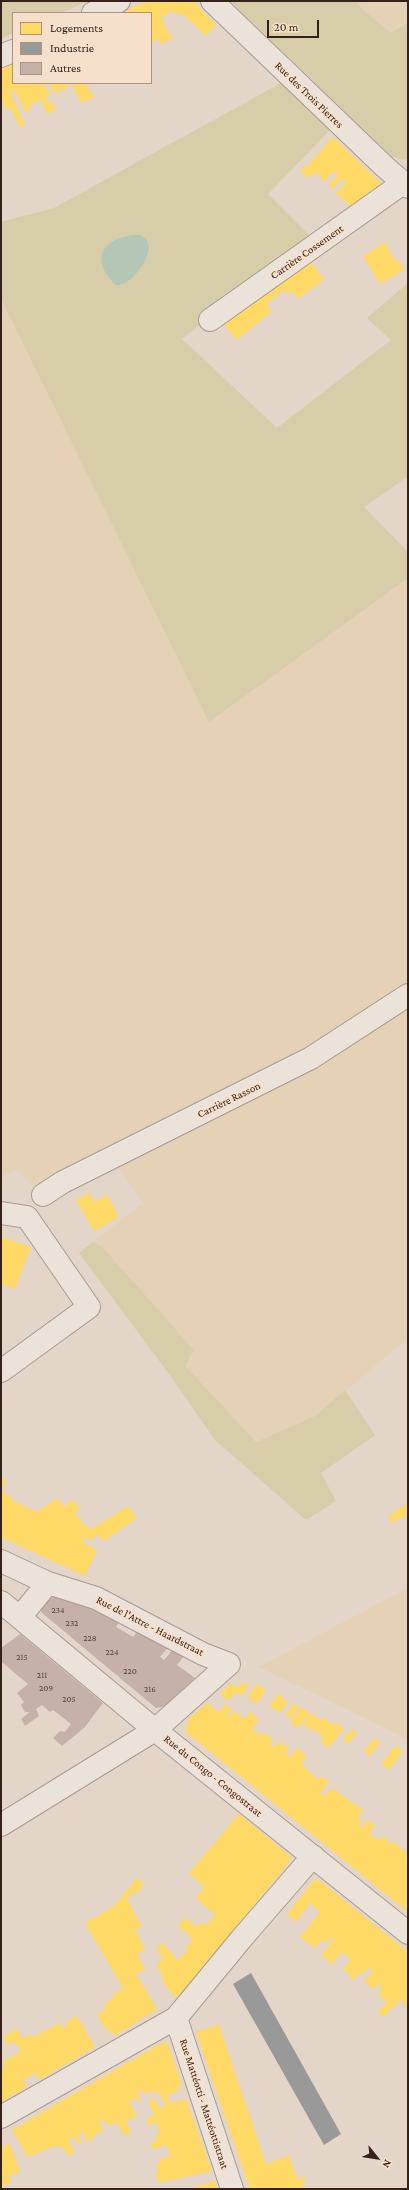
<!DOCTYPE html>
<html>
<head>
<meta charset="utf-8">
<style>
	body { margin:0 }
	#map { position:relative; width:409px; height:2190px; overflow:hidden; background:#e3d5c7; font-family:"Crimson Pro",serif }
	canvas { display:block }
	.frame { position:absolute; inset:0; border:2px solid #35211a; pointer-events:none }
	.legend { position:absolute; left:12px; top:12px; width:140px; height:72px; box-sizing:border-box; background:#f6e0cb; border:1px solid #a99484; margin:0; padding:5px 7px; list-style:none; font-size:12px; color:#35211a }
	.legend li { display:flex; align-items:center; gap:8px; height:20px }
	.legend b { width:20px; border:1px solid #a99484 }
	.north { position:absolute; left:357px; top:2138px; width:40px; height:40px; -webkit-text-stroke:3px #f6e0cb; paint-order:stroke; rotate:120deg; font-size:11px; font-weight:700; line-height:16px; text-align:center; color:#35211a }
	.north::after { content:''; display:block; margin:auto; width:14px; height:18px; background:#35211a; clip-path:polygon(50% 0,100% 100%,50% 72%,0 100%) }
	.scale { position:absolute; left:267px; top:20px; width:52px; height:18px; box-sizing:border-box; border:2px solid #35211a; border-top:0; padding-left:5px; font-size:12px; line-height:14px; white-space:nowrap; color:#35211a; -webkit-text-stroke:3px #f6e0cb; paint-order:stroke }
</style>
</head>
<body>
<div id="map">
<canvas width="409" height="2190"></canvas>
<div class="frame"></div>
<ul class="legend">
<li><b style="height:11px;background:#ffd966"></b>Logements</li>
<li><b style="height:11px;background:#999"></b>Industrie</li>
<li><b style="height:11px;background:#c6b1a8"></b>Autres</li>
</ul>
<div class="north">N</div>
<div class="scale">20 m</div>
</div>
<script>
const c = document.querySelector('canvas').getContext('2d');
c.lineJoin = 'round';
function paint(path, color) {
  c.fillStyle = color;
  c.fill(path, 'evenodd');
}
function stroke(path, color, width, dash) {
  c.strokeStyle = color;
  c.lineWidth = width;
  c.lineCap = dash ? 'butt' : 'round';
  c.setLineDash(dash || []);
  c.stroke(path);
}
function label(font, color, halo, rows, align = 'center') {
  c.font = font + ' "Crimson Pro",serif';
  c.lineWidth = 4;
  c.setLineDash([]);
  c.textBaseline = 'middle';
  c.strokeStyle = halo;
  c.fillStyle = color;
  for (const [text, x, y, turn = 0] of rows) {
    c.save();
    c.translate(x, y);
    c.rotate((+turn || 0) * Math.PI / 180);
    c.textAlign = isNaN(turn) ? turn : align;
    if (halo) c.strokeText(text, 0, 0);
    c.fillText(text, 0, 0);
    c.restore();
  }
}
const farmland = new Path2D(`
	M357,1h51v22l-17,10 -29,-24z
	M281,83l49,47 -62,64 41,41 -127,104 95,89 114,-88 -24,-22 41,-35v194l-44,30 44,45v786l-93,78 -59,26 -72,-76 9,-17 -89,-99 -11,-8 50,-39 -35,-51 -68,42 -24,-25 -15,8v-955l53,-14z
	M408,1588v151l-149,-72 113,-60z`);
const green = new Path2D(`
	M1,1h87l-27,12h-48v20l-12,6z
	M230,1h127l5,8 29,24 17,-10v135l-4,2 -13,-4z
	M281,83l49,47 -62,64 41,41 -127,104 95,89 114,-88 -24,-22 41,-35v193l-44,31 44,45v26l-199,144 -208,-424v-76l53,-14z
	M93,1242l11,7 90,101 -9,16 71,76 59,-26 30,-26 30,45 -54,38 15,28 -30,19 -91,-80 -46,-66 -90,-121z`);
const water = new Path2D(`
	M140,235c2,1 6,3 7,6 8,13 -16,46 -31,44 -29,-27 -11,-50 24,-50z`);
const homes = new Path2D(`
	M147,1h46l23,24 -10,11 -22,-21 -15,-4 -1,3 -7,4 9,18 3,-1 1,3 -13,6 -2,-5 -8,4v-30h-30z
	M13,63v20h31l7,12 -5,2 2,6 4,-2 4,9 -9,4 -6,-14 -12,5 2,4 -6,3 -10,-22 -5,2 15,33 -5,3 -9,-19h-5l-5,-10v-30z
	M49,83h18l2,4 -15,6z
	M71,83h14l9,14 -13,6z
	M333,137l51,49 -27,26 -21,-19 10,-11 -4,-3 -9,10 -5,-4 10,-10 -4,-4 -10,10 -8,-8 -8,5 -8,-8 8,-5z
	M385,242l8,16 1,-1 3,5 2,-1 5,9 -24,14 -17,-28z
	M306,256l18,23 -26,20 -6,-8 -4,3 -3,-4 -19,14 6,7 -35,29 -16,-19z
	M89,1193l5,9 13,-7 12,22 -25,14 -18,-31z
	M1,1237l30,10 -16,42 -14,-5z
	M7,1477l-5,14 10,7 -1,2 26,12 20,-14 7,9 9,-7 7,9 -6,5 8,5 -1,4 11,6 36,-23 9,12 -33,23 -6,-6 -7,5 -6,-3 -3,5 15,8 -12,26 -84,-39v-56z
	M408,1503v18l-2,-5 -14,7 -4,-7z
	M243,1682l6,4 -8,10 -5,-4 -8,9 -8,-7 11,-11 6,5z
	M257,1684l9,7 -10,13 -9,-8z
	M278,1694l10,8 -8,11 -11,-7z
	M207,1703l12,9 6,-7 7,5 -5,6 1,2 6,-7 10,8 6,-7 9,7 -7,9 9,8 3,-4 9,8 -3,4 4,3 4,-5 12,6 -4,6 4,3 7,-9 10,9 -6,7 18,16 3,-4 7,6 -9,11 4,3 8,-8 31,22 -5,8 4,4 -3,3 3,2 5,-7 8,6 -6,7 10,8 3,-5 9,8 3,-3 14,14v57l-222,-180v-5l3,-3 -3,-3z
	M294,1703l5,5 -9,11 -5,-4z
	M302,1707l8,6 -13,15 -7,-6z
	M311,1713l10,8 3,-4 9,8 3,-3 8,7 -16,19 -8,-7 3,-4 -9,-8 -2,2 -9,-7z
	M352,1729l5,4 -9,11 -5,-5z
	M374,1738l6,5 -10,13 -6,-5z
	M396,1745l7,6 -14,19 -8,-6z
	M239,1814l51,42v5l-103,126 -12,11 -14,-19 2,-3 -7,-10 7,-8 -7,-10 7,-5 15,18 9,-11 -1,-3 7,-8 -15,-13 7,-8 12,9 5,-5 5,3 8,-10 -19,-17 8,-11 -15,-14z
	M137,1878l7,6 -7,9 -3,-1 -7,7 15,28 -7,3 10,20 -8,4 8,15 -9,5 21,35 -42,27 -3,-5 -3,2 -4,-7h-2l-6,-12 9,-5 -2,-5 10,-6 -2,-3 11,-7 -38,-65 28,-16z
	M314,1880h5l89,72v56l-6,-5 2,-3 -2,-1 -19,18 -5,-4 9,-12 -9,-7 4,-6 -4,-4 -5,5 -9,-7 9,-11 -5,-3 -7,8 -2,-3 -6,7 -10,-12 8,-8 -5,-4 -4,-4 -10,12 -11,-9 13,-16 -3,-2 -5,6 -4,-3 -7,8 -15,-11 20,-25 -10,-9 -14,19 -9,-8z
	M77,2016l18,31 -56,33 -4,-7 -12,7 4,7 -26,15v-34l4,-3 -2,-4 18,-9 -7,-11 -7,4 -4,-8 14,-8 6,10 8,-5 2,3 27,-14 2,5 6,-3 -2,-3z
	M219,2025l47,139 23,-8 8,23 7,-2 2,6 -4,1 2,5h-54l-54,-157z
	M163,2042l5,2 14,41 -5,2 1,4 -11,5 4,7 15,-4 26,72 -53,12 -4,-11 3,-1 -2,-6 4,-2 -1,-4 12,-3 -5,-11 -14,4 -2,-6 7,-3 -1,-5 4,-3 -4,-10 -8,3 -2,-6 8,-4 -6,-14 5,-3 7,10 6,-2 -9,-15 -6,2 -1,-2 -6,3 -3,-4 -4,2 3,7 -4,2 -3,-3 -4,3 8,15 -11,5 5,12 -6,3 -9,-14 -8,4 -4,-6 -4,2 3,9 -10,5 1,2 -7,4 -4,-10 -5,3 4,7 -4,2 -4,-7 -6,3 7,11 -7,5 -6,-10 -4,2 -2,-3 -28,12 -16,-27z
	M10,2144l10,28 -11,5 2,6 -10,4v-40z
	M215,2180l3,9h-29l19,-6z`);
const industry = new Path2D(`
	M251,1973l90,161 -17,11 -91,-161z`);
const building = new Path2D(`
	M58,1593l61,29 -3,5 17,10 5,-6 32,14 -10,12 4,3 11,-13 12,5 -10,13 18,13 -32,29 -7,1 -115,-96v-5z
	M20,1634l83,69 -19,25 -22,18 -9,-8 7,-7 5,1 6,-8 -18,-14 -3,2 -8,-7 -6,4 3,7 -14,10 -4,-7 9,-7h-5l-4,-7 3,-3 -7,-9 11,-9 -25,-21 -2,1v-16z`);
const minor = new Path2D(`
	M212,1l173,166 23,20
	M93,13l26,-12
	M1,56l12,-5
	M210,320l193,-137
	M43,1195l20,-13 248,-124 97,-63
	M1,1213l26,4 62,90 -88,64
	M1,1561l47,22 -28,34
	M1,1602l154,128 253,203
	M1,1825l154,-95 74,-66 -26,-10 -107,-56 -48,-15
	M176,2018l56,171
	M1,2117l175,-99 66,-80 71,-82`);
const numberNames = [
	["234",58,1610],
	["232",72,1623],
	["228",90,1638],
	["224",112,1652],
	["215",22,1657],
	["220",130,1671],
	["211",42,1675],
	["209",46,1688],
	["216",150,1689],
	["205",69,1699]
];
const streetNames = [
	["Rue des Trois Pierres",309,95,44],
	["Carrière Cossement",307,252,-35],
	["Carrière Rasson",229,1100,-26],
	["Rue de l'Attre - Haardstraat",150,1626,27],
	["Rue du Congo - Congostraat",213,1776,39],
	["Rue Mattéotti - Mattéottistraat",204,2104,72]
];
paint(farmland, '#e4d1b6');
paint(green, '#d7cda9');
paint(water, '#b4c6b6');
paint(homes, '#ffd966');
paint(industry, '#999');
paint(building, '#c6b1a8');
stroke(minor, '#a79a91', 24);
stroke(minor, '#ebe2d9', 22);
label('9px', '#59453e', null, numberNames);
label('11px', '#35211a', '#f6e0cb', streetNames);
</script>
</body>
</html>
